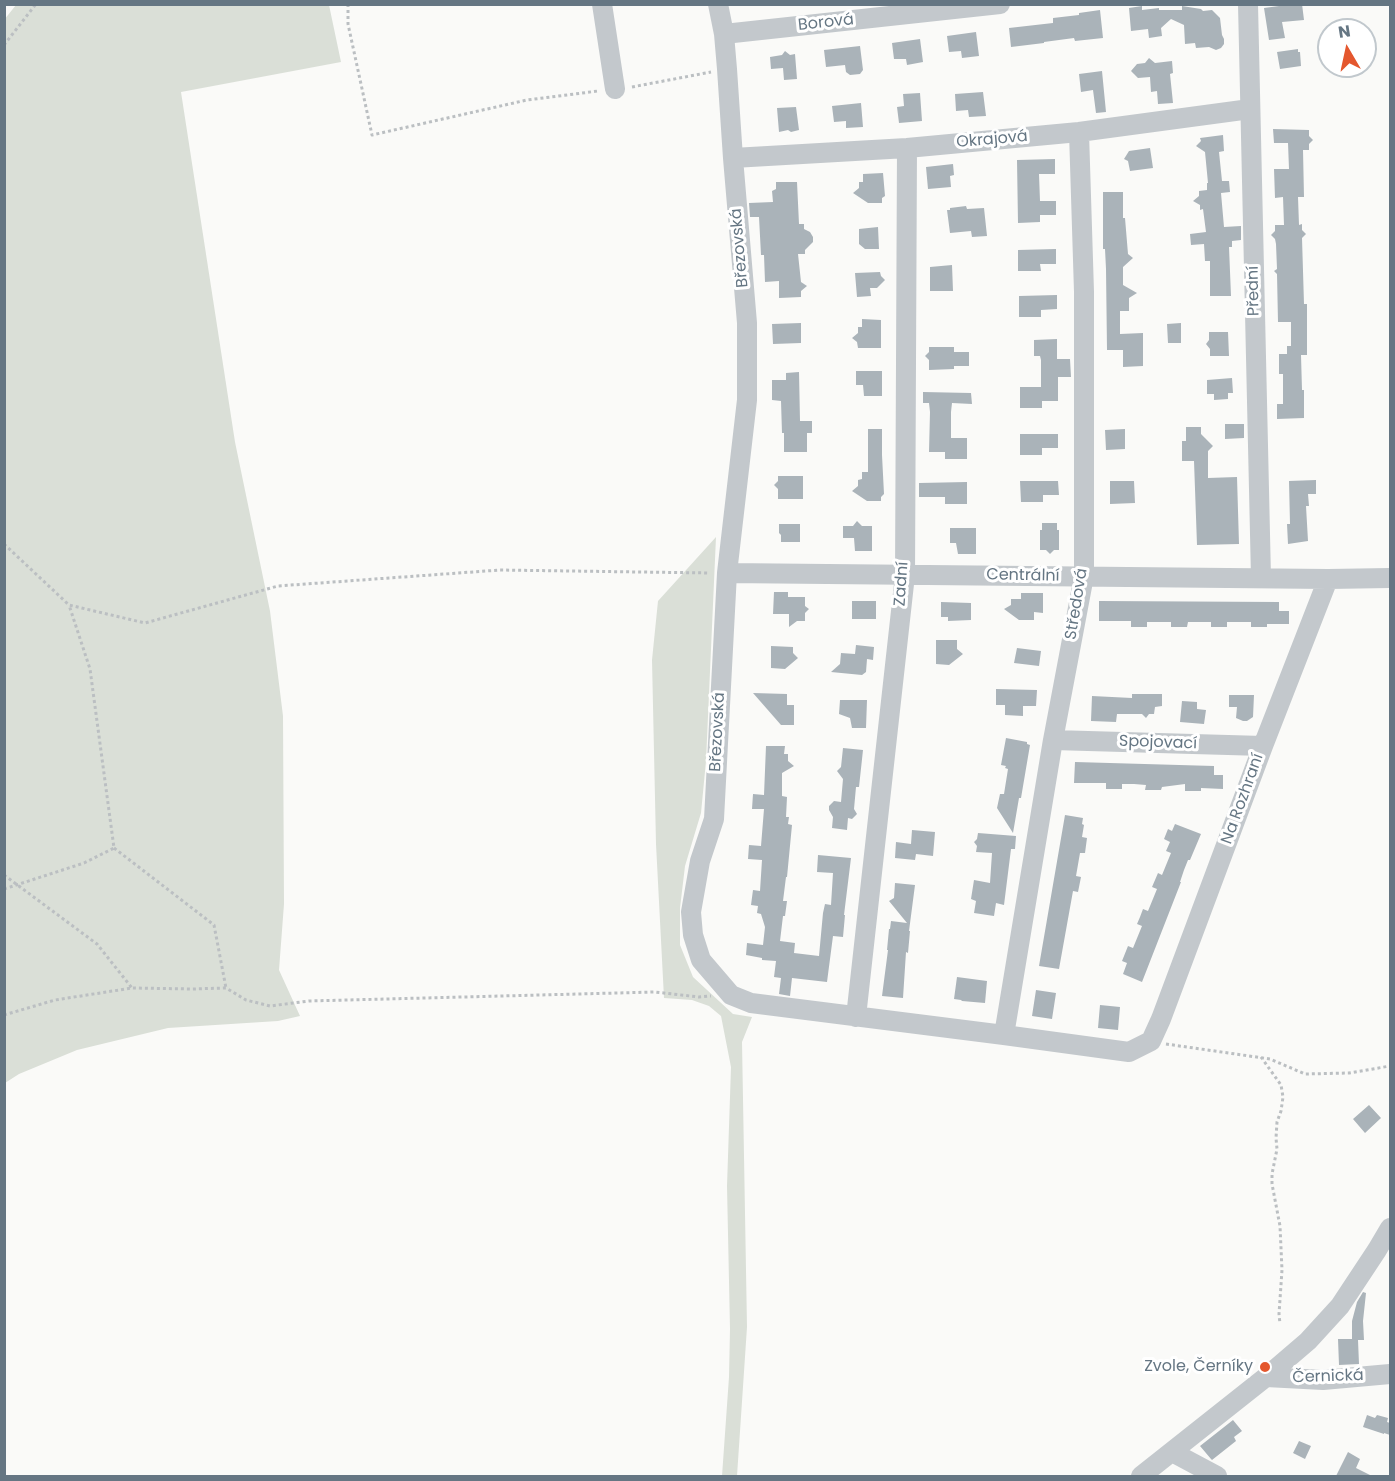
<!DOCTYPE html>
<html>
<head>
<meta charset="utf-8">
<style>
	body { margin:0 }
	#map { position:relative; width:1395px; height:1481px; overflow:hidden; background:#fafaf8; font-family:Poppins,sans-serif }
	canvas { display:block }
	.frame { position:absolute; inset:0; border:6px solid #657683; pointer-events:none }
	.north { position:absolute; left:1317px; top:18px; width:60px; height:60px; box-sizing:border-box; background:#fff; border:2px solid #c1c8cd; border-radius:50%; rotate:351deg; font-size:16px; font-weight:700; line-height:24px; text-align:center; color:#657683 }
	.north::after { content:''; display:block; margin:auto; width:21px; height:27px; background:#e4572e; clip-path:polygon(50% 0,100% 100%,50% 72%,0 100%) }
</style>
</head>
<body>
<div id="map">
<canvas width="1395" height="1481"></canvas>
<div class="frame"></div>
<div class="north">N</div>
</div>
<script>
const c = document.querySelector('canvas').getContext('2d');
c.lineJoin = 'round';
function paint(path, color) {
  c.fillStyle = color;
  c.fill(path, 'evenodd');
}
function stroke(path, color, width, dash) {
  c.strokeStyle = color;
  c.lineWidth = width;
  c.lineCap = dash ? 'butt' : 'round';
  c.setLineDash(dash || []);
  c.stroke(path);
}
function label(font, color, halo, rows, align = 'center') {
  c.font = font + ' Poppins,sans-serif';
  c.lineWidth = 6;
  c.setLineDash([]);
  c.textBaseline = 'middle';
  c.strokeStyle = halo;
  c.fillStyle = color;
  for (const [text, x, y, turn = 0] of rows) {
    c.save();
    c.translate(x, y);
    c.rotate((+turn || 0) * Math.PI / 180);
    c.textAlign = isNaN(turn) ? turn : align;
    if (halo) c.strokeText(text, 0, 0);
    c.fillText(text, 0, 0);
    c.restore();
  }
}
const green = new Path2D(`
	M16,5h313l12,57 -160,30 54,350 35,169 13,105 1,188 -5,66 21,46 -22,5 -110,7 -91,22 -58,24 -14,9 -1,-1063z
	M716,537l-10,224 -5,52 -16,53 -5,42v37l13,32 40,37 19,3 -10,25 5,285 -10,149h-15l7,-99 1,-48 -3,-143 4,-119 -10,-51 -12,-10 -17,-6 -28,-2 -8,-154 -4,-184 6,-59z`);
const building = new Path2D(`
	M1294,4h8l2,16 -22,2 3,16 -16,2 -5,-32z
	M1142,6v4l17,-2v2h23v-4l19,3 2,2 9,-1 8,8 2,17 2,4v5l-3,4 -5,2 -7,-3 -13,1 -1,-5 -10,1 -1,-19 -13,-6 -10,9 1,8 -13,2 -1,-9 -17,2 -2,-23z
	M1100,10l3,28 -28,3 -1,-3 -30,4v1l-33,4 -2,-19 44,-5v-5l26,-3v-2z
	M976,32l3,24 -17,2 -1,-7 -12,1 -2,-16z
	M920,39l3,23 -16,3 -1,-6h-12l-2,-16z
	M860,46l3,24 -3,4 -10,1 -4,-3 -1,-7 -19,2 -2,-17z
	M1298,49v3h2l1,14 -21,3 -3,-17z
	M785,51l5,4 5,-1 2,25 -13,1 -1,-12 -12,1 -1,-12 12,-2z
	M1149,58l6,5 17,-2 1,12 -3,1 3,29 -15,1 -1,-13 -6,1 -1,-15 -12,1 -7,-7 6,-7 8,-1z
	M1102,71l4,41 -10,1 -3,-23 -12,2 -2,-18z
	M983,92l3,24 -17,1 -1,-7 -12,1 -1,-17z
	M920,93l2,28 -23,2 -2,-16 7,-1 -1,-12z
	M861,103l2,24 -17,1v-7l-12,1 -2,-16z
	M796,107l3,23 -8,2 -3,-2 -9,2 -2,-24z
	M1273,129l36,1v6l4,4 -4,4v6h-6l1,47h-6l1,28 3,-1v6l4,4 -4,4 2,66h3v51h-6l1,35h2v28l-27,1v-15h6v-30h-4v-20h8v-8h4v-24h-13l-1,-48 -3,-3 3,-2 -1,-25 -1,-5 -4,-4 4,-4v-6h9l-1,-28 -8,1 -1,-29h15l-1,-26h-14z
	M1223,135l1,16 -5,1 3,29h7l1,11 -9,1 3,34 17,-1v14l-9,1v6h-3l2,49h-21v-35h-5l-1,-17 -13,1 -1,-11 16,-2 -3,-23 -3,1v-5l-7,-4 6,-5v-5l8,-1v-7h1l-3,-31 -9,-6 5,-5 -1,-3z
	M1150,148l3,20 -23,3 -2,-10 -4,-2 5,-8z
	M1055,159v15h-16l1,27h16v14h-16v7l-22,1 -1,-63z
	M953,164l1,11 -4,1 1,11 -23,2 -2,-22z
	M883,173l2,23 -3,2v5h-14l-15,-10 6,-5v-6h4v-8z
	M776,182h21l2,42h5v5l6,3 3,5v5l-8,8v4h-7l3,28 6,4 -6,5v6l-22,1v-17l-14,1 -1,-27h-3l-2,-38h-9l-1,-14 24,-1 -1,-11 4,-2z
	M1103,192h20v26h2l3,36 5,4 -10,9v18l14,8 -8,5v13h-9v23l23,-1v33l-20,1v-17h-16l-1,-81 -1,-20h-2z
	M966,206l1,3 17,-1 3,28 -15,1 -1,-6 -21,2 -3,-23h3v-2z
	M878,227l1,22h-14l-6,-5v-15z
	M1056,249v15h-16l1,7h-23v-21z
	M952,265l1,26h-23v-24z
	M880,272l1,4 4,4 -8,8h-7l1,8 -14,1 -2,-24z
	M1057,295v14l-16,1v7h-22v-21z
	M862,319l19,1v28h-23l-1,-6 -5,-4 6,-5v-6h4z
	M801,323v20l-28,1 -1,-20z
	M1181,323v20h-13l-1,-19z
	M1209,332h19l1,24h-19v-7l-4,-5 3,-4z
	M1057,339v20h13l1,18h-13v24h-16v7h-22v-21h21v-27l-1,-4h-6v-16z
	M929,347h25v5h15v14h-15v3l-25,1v-10l-4,-4 4,-4z
	M856,371h26v25h-18l-1,-11h-7z
	M799,372l1,49h12v12h-5v19h-23v-19h-2l-1,-32 -9,-1v-20h14v-7z
	M1232,378l1,15h-5v6l-14,1v-6h-7v-14z
	M923,392l48,1 1,11 -20,-1 -1,9v26h16v21h-22v-7h-16l1,-40 -1,-9h-6z
	M1225,424h19v14l-19,1z
	M1186,427h15v7l12,12 -5,5v27l29,-1 2,67 -42,1 -3,-84h-12v-20h4z
	M868,429h14v26l2,39 -3,3v4h-14l-15,-10 6,-5v-6l4,-1v-7h6z
	M1125,429v20l-19,1 -1,-20z
	M1020,434h38v14h-16v7h-22z
	M778,476h25v23h-25v-10l-4,-4 4,-4z
	M1316,480v14h-8l1,12h-3l2,35 -20,3 -1,-20h3l-1,-43z
	M1020,481h38l1,14h-16v7h-22z
	M1110,481h24l1,22 -25,1z
	M967,482v22h-22v-7h-26v-14z
	M857,521l5,5h10v25h-17l-1,-13h-11v-12h10z
	M1042,523h15v7h2v20h-5l-4,4 -4,-4h-6v-20h2z
	M779,524h21v18h-19v-7l-2,-2z
	M950,528h26v26h-18l-2,-11h-6z
	M774,592h14v5h17v9l4,3 -4,4v8h-8l-8,6v-13h-16z
	M1021,593h22v20l-9,-1v8h-15l-15,-11 7,-4v-6h10z
	M852,601h24v18h-24z
	M1099,601l180,1v9h10v13h-22v3h-16v-5h-24v5h-16v-5h-23l-1,5h-16v-5h-24v5h-16v-6h-32z
	M941,602l30,1v17l-23,1v-4h-7z
	M936,640h21v9l6,5 -14,11 -13,-1z
	M856,645l18,2 -1,13 -6,-1 -1,13 -4,3 -31,-3 9,-8 1,-11 14,1z
	M771,646l22,1v6l5,5 -13,11 -14,-1z
	M1017,648l24,3 -2,15 -25,-3z
	M996,689l41,1 -1,16h-13v10l-18,-1v-10h-9z
	M753,693l34,1v11h7v20h-13z
	M1132,694h30v12l-7,1 -1,7h-5l-3,4 -4,-4h-25l-1,8 -25,-1 1,-25 40,2z
	M1229,695h25l-1,22 -6,4h-4l-7,-3 1,-11h-8z
	M840,700h27l-1,28h-14l-2,-10 -11,-4z
	M1182,701l15,1v7l9,1 -2,14 -24,-2z
	M1006,738l21,4v2l3,1 -9,53h-2l-6,35 -16,-25 3,-14h4l4,-25 -3,-1 1,-2 -5,-1z
	M766,746h19l-1,8h4v7l6,5 -12,7v23l5,1 -1,20h3l-1,7 4,1 -5,52h-1l-3,24h4l-2,15h-2l-3,25 15,2 -1,10 25,3 4,-43 2,-9 6,1 2,-32 -16,-1 1,-17 33,3 -7,57h1l-2,22 -10,-1 -6,46 -35,-4 -2,18 -11,-2 2,-16 -7,-1 2,-16 -14,-1v-2l-16,-3 1,-12 16,2 2,-18 -4,-13 -4,-1 1,-7 -7,-1 2,-15 7,1 2,-31 -14,-1 1,-14 12,1 3,-37h-12l1,-15 11,1z
	M843,748l20,2 -4,37h-3l-2,22 3,5 -5,5 -4,-1 -1,12 -15,-2 1,-11 -4,-7v-4l5,-5 7,1 2,-23 -6,-8 4,-4z
	M1075,762l139,4v9h9v14l-22,-1v3h-16v-7l-23,3 -1,3h-16l1,-5 -12,-1h-12v5h-16v-6h-32z
	M1065,815l18,3 -1,6 2,1 -2,12 5,1 -2,15h-5l-4,23 5,1 -3,15 -5,-1 -14,78 -20,-3z
	M1175,824l26,10 -11,26h-2l-4,10 -4,12h1l-39,100 -19,-8 4,-11 -5,-2 6,-15 5,2 9,-22 -5,-2 3,-7 3,-8 5,2 9,-22 -5,-2 6,-14 4,2 9,-22 -5,-2 4,-9 -6,-3 4,-10 4,2z
	M912,830l23,2 -2,24 -17,-2 -1,6 -20,-2 1,-16 15,2z
	M978,833l38,3 -1,13h-4l-7,56 -8,-2 -2,13 -20,-3 2,-12 -5,-2 3,-19 16,3 2,-30 -16,-1 1,-6 -3,-4 3,-3z
	M895,883l20,2 -6,46h1l-2,22 -2,-1 -3,46 -21,-2 6,-46h-1l2,-21h1l1,-8 16,2 -18,-22 5,-3z
	M957,977l30,4 -2,22 -23,-2 -1,-1 -7,-1z
	M1036,990l20,3 -4,26 -20,-3z
	M1100,1005l20,2 -2,23 -20,-2z
	M1369,1105l12,13 -16,15 -12,-14z
	M1363,1292l3,1 -3,28 1,19h-6l1,24 -20,1 -1,-26h14v-18l5,-19z
	M1367,1415l8,3 2,-3 11,3 -1,4 3,1v12l-6,-2v1l-21,-7z
	M1233,1420l9,11 -8,6 2,4 -24,19 -1,-1 -11,-13z
	M1299,1441l12,5 -6,13 -12,-6z
	M1348,1452l12,7 -4,9 16,8h-36z`);
const path = new Path2D(`
	M348,4v20l24,111 155,-35 71,-9
	M4,45l32,-41
	M632,87l79,-15
	M4,544l65,61 76,18 133,-37 222,-16 210,3
	M114,848l100,77 12,63
	M4,875l93,69 35,44
	M4,889l80,-26 30,-15 -24,-179 -21,-64
	M4,1015l51,-15 77,-12 60,1 34,-1 20,12 24,6 39,-5 346,-9 44,5 12,-1
	M1166,1044l104,15 35,15 44,-1 41,-7
	M1261,1057l20,28 2,12 -2,14 -4,11 -1,16 1,11 -5,25v10l8,42 2,44 -3,44 1,10`);
const minor = new Path2D(`
	M602,4l13,85
	M718,4l6,30 3,35 6,89 14,165v77l-20,173 -13,246 -14,42 -9,51 2,23 8,25 30,35 20,8 253,32 125,17 22,-11 10,-22 102,-273 65,-167
	M1248,4l13,574
	M724,34l276,-30
	M733,158l174,-10 172,-16 171,-23
	M727,573l601,6 62,-1
	M1053,740l210,6
	M856,1017l49,-442 2,-427
	M1004,1035l49,-295 31,-164v-284l-5,-160
	M1266,1377l57,3 67,-6
	M1172,1452l45,24
	M1141,1476l125,-99 42,-36 32,-35 37,-56 13,-22`);
const markers = [
	[1265,1367,6,"#e4572e"]
];
const streetNames = [
	["Borová",826,23,-6],
	["Okrajová",992,140,-5],
	["Březovská",740,248,-95],
	["Přední",1254,291,-91],
	["Centrální",1023,576,1],
	["Zadní",902,584,-86],
	["Středová",1077,604,-81],
	["Březovská",718,732,-87],
	["Spojovací",1158,743,2],
	["Na Rozhraní",1243,799,-70],
	["Černická",1328,1377,-2]
];
const poiNames = [
	["Zvole, Černíky",1253,1367]
];
paint(green, '#dadfd7');
paint(building, '#aab3b9');
stroke(path, '#bbbfc2', 3, [3, 3]);
stroke(minor, '#c3c8cc', 20);
for (const [x, y, r, color] of markers) {
  const dot = new Path2D();
  dot.arc(x, y, r, 0, 2 * Math.PI);
  c.fillStyle = color;
  c.fill(dot);
  stroke(dot, '#fff', 2);
}
label('16px', '#657683', '#fff', streetNames);
label('16px', '#657683', '#fff', poiNames, 'right');
</script>
</body>
</html>
